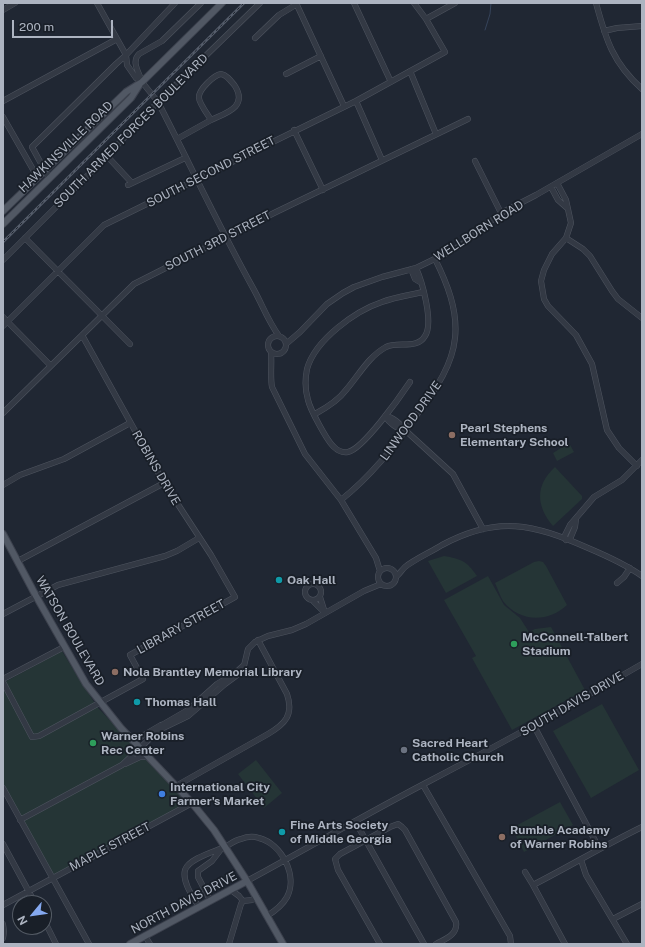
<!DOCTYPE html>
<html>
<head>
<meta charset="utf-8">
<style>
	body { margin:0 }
	#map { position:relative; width:645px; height:947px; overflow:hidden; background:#202733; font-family:"Public Sans",sans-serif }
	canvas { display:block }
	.frame { position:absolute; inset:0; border:4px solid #adb4c1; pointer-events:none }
	.north { position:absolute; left:12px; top:895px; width:40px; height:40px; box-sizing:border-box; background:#191f28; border:1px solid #545b65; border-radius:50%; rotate:241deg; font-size:11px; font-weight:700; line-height:16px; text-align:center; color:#adb4c1 }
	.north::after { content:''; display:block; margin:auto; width:14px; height:18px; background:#84a8ef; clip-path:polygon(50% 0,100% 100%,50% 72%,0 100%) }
	.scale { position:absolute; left:12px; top:20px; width:101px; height:18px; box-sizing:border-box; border:2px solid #adb4c1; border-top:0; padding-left:5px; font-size:12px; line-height:14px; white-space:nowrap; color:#adb4c1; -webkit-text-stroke:3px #191f28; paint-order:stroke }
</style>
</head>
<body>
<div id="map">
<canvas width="645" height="947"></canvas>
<div class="frame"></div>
<div class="north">N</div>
<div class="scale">200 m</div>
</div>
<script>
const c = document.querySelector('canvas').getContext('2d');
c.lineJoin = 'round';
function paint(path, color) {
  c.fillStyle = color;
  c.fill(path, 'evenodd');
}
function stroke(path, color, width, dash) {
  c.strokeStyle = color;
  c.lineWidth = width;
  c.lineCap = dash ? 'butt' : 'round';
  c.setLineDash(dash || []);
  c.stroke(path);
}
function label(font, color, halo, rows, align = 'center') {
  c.font = font + ' "Public Sans",sans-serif';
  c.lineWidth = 3.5;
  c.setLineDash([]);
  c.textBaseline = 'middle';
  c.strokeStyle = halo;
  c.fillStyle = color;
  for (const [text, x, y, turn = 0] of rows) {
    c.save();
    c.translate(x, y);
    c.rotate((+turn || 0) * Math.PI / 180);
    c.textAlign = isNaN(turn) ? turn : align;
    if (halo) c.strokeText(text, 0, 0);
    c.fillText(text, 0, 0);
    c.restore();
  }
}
const green = new Path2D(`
	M569,443l5,9 -17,9 -4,-8z
	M555,467l27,29v3l-29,27c-17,-20 -18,-41 2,-59z
	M444,556c17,3 23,5 33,20l-31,17 -18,-32z
	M539,561l4,1 3,4 21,39c-19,18 -48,17 -64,-4 -3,-5 -5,-12 -8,-18l39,-21z
	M488,576l16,29 16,13 9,14 6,-3 16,-2 34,63 -73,40 -40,-72 4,-2 -32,-56z
	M62,651l16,26 20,31 94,95 -139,75 -50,-91v-104z
	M602,704l37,66 -48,28 -38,-67z
	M256,760l26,33 -18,15 -26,-34z
	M560,802l13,23 -49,27 -12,-24z`);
const stream = new Path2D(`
	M485,30l5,-16 1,-11`);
const minor = new Path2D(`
	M97,3l29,52 1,10 9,13 6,4 16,20c32,62 61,125 95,186 9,16 15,33 26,48
	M296,3l48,103
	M354,3l37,79
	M596,3c10,37 17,60 46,86
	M3,10l12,-7
	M426,19l29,-16
	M604,31l13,-3 25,-2
	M255,38l24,-23 18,-11
	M410,71l26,63
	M221,74c6,1 10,7 14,12 13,21 -9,27 -24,34 -3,-5 -12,-17 -12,-22 -1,-8 15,-23 22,-24z
	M286,74l35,-18
	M142,82c-3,-10 -11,-20 -3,-28l23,-13 39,-38
	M3,101l114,-62
	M356,101l26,59
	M3,117l32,56 1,5
	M294,130l29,60
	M177,139l34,-19
	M107,156l25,27
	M475,161l26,52
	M49,178l-17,-31 84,-83 10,-9 49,-52
	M557,183l9,17 5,23 -5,15 -14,16 -8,16 -3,11 3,18 4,7 28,29 16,29 15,66 12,18 18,18
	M128,185l57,-27
	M551,187l7,13 9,8
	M25,238l105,106
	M566,238l17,11 7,7 22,35 6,8 24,19
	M3,260l104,-104 51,-54 102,-99
	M411,269l4,10 5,3
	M3,317l47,48
	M3,326l101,-101 252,-124 89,-49 -19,-33 -12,-16
	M268 345a9 9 0 1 1 18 0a9 9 0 1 1-18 0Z
	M286,344l14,-12 27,-28 16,-11 11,-6 28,-10 34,-9 33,-16 12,-7 40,-32 35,-18 106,-61
	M271,353c1,11 -1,23 1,34l33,67 36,46 35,58 4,13
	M410,382c-10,15 -47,67 -62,70 -6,1 -10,-1 -14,-5 -7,-6 -24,-38 -26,-47 -3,-10 -3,-21 -1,-31 8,-29 48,-58 75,-67 13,-5 28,-7 41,-10
	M3,413l131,-129 140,-71 194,-94
	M315,414c11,-6 23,-13 31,-24 13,-15 22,-33 40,-43 12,-6 31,3 39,-11 9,-13 -3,-55 -9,-68
	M385,416c8,1 16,8 20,14l48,44 30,55
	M385,416c4,7 12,13 20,14
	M3,485l17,-10 44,-16 66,-36
	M341,500c30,-24 53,-53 75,-84 17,-24 36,-48 39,-78 3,-28 -8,-55 -20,-79
	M570,539l5,-12 1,-8
	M566,540l-2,-3 6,-12 24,-28 28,-17 20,-20
	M18,561l146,-78
	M378 577a9 9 0 1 1 18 0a9 9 0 1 1-18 0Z
	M397,576c3,-3 5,-6 8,-9 10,-8 26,-15 37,-22 56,-30 91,-21 146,3 19,8 37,16 54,28
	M617,583l7,-6 6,-9
	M305 592a8 8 0 1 1 16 0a8 8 0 1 1-16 0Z
	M320,597l5,16
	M313,601l12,12
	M3,614l55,-29 107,-29 12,-5 22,-13
	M3,679l61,-32
	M3,682l29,55 7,-1 104,-57 -13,-24 105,-58 -24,-42 -47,-72 -82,-148
	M534,726l65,122
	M159,730l29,-14 37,-32 15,-11 3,-3 5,-21 7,-7 13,-6 24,-6 14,-6 58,-33 17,-7
	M130,738l6,1 3,-1 22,-13
	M125,764l15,-7h9
	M423,785l87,151 1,8
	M176,786l92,-52c17,-10 26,-19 19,-40l-29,-54
	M3,788l86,156
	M20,820l102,-55 37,-35 3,-5 26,-15 29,-26 17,-10 10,-9
	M355,821l69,123
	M3,844l32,59
	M581,860l5,15 41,69
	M525,872l8,13
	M247,881c59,-32 116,-65 175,-96 75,-39 148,-79 220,-121
	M231,890l8,6 4,5
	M210,900l-12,-23v-6l14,-10 10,-13
	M3,905l189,-102
	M199,907c-6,-10 -17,-25 -14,-37 4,-12 32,-19 42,-24 5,-3 8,-6 14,-7 5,-2 12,-3 18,-1 23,6 39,38 28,59 -5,9 -12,14 -20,19
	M613,919l29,-15
	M44,920l12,24
	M3,924l1,8 -1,6
	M145,936l5,8
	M229,944l12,-40 2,-3 9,-1 5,-3
	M380,944l-42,-74 -3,-11 5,-5 50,-27 8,-3 4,3 3,3 51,92c2,13 -11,17 -20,22
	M565,944l-32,-59c37,-19 72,-40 109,-58`);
const major = new Path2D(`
	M3,211l123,-119 16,-10 80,-79
	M3,224l128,-126 9,-14
	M3,534l33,62 50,88 35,44 71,75 22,27 33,51 36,63
	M130,944l117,-63`);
const rail = new Path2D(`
	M3,242l241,-239`);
const markers = [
	[452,435,4,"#8d6e63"],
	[279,580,4,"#0f9aa8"],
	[514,644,4,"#2e9e5b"],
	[115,672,4,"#8d6e63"],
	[137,702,4,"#0f9aa8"],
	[93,743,4,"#2e9e5b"],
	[404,750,4,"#6b7280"],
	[162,794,4,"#3f7fe0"],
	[282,832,4,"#0f9aa8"],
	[502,837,4,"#8d6e63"]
];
const streetNames = [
	["SOUTH ARMED FORCES BOULEVARD",131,131,-45],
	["HAWKINSVILLE ROAD",66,147,-44],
	["SOUTH SECOND STREET",211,172,-27],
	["WELLBORN ROAD",479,231,-32],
	["SOUTH 3RD STREET",218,241,-27],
	["LINWOOD DRIVE",411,421,-54],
	["ROBINS DRIVE",156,468,60],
	["LIBRARY STREET",181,627,-29],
	["WATSON BOULEVARD",70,631,60],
	["SOUTH DAVIS DRIVE",572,704,-30],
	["MAPLE STREET",110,847,-28],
	["NORTH DAVIS DRIVE",184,903,-28]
];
const poiNames = [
	["Pearl Stephens",460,428],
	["Elementary School",460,442],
	["Oak Hall",287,580],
	["McConnell-Talbert",522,637],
	["Stadium",522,651],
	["Nola Brantley Memorial Library",123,672],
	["Thomas Hall",145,702],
	["Warner Robins",101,736],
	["Rec Center",101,750],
	["Sacred Heart",412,743],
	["Catholic Church",412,757],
	["International City",170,787],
	["Farmer's Market",170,801],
	["Fine Arts Society",290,825],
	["of Middle Georgia",290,839],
	["Rumble Academy",510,830],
	["of Warner Robins",510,844]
];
paint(green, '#253536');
stroke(stream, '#36445b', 1);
stroke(minor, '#4e545f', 6);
stroke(major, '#3d424e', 8);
stroke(minor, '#333944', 5);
stroke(major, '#515864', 6);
stroke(rail, '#555d6b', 2.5);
stroke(rail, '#191f28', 1, [3]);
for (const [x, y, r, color] of markers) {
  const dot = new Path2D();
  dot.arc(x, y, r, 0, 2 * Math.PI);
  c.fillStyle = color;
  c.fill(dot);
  stroke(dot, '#191f28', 1.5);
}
label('12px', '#adb4c1', '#191f28', streetNames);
label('bold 12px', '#adb4c1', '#191f28', poiNames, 'left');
</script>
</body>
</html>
